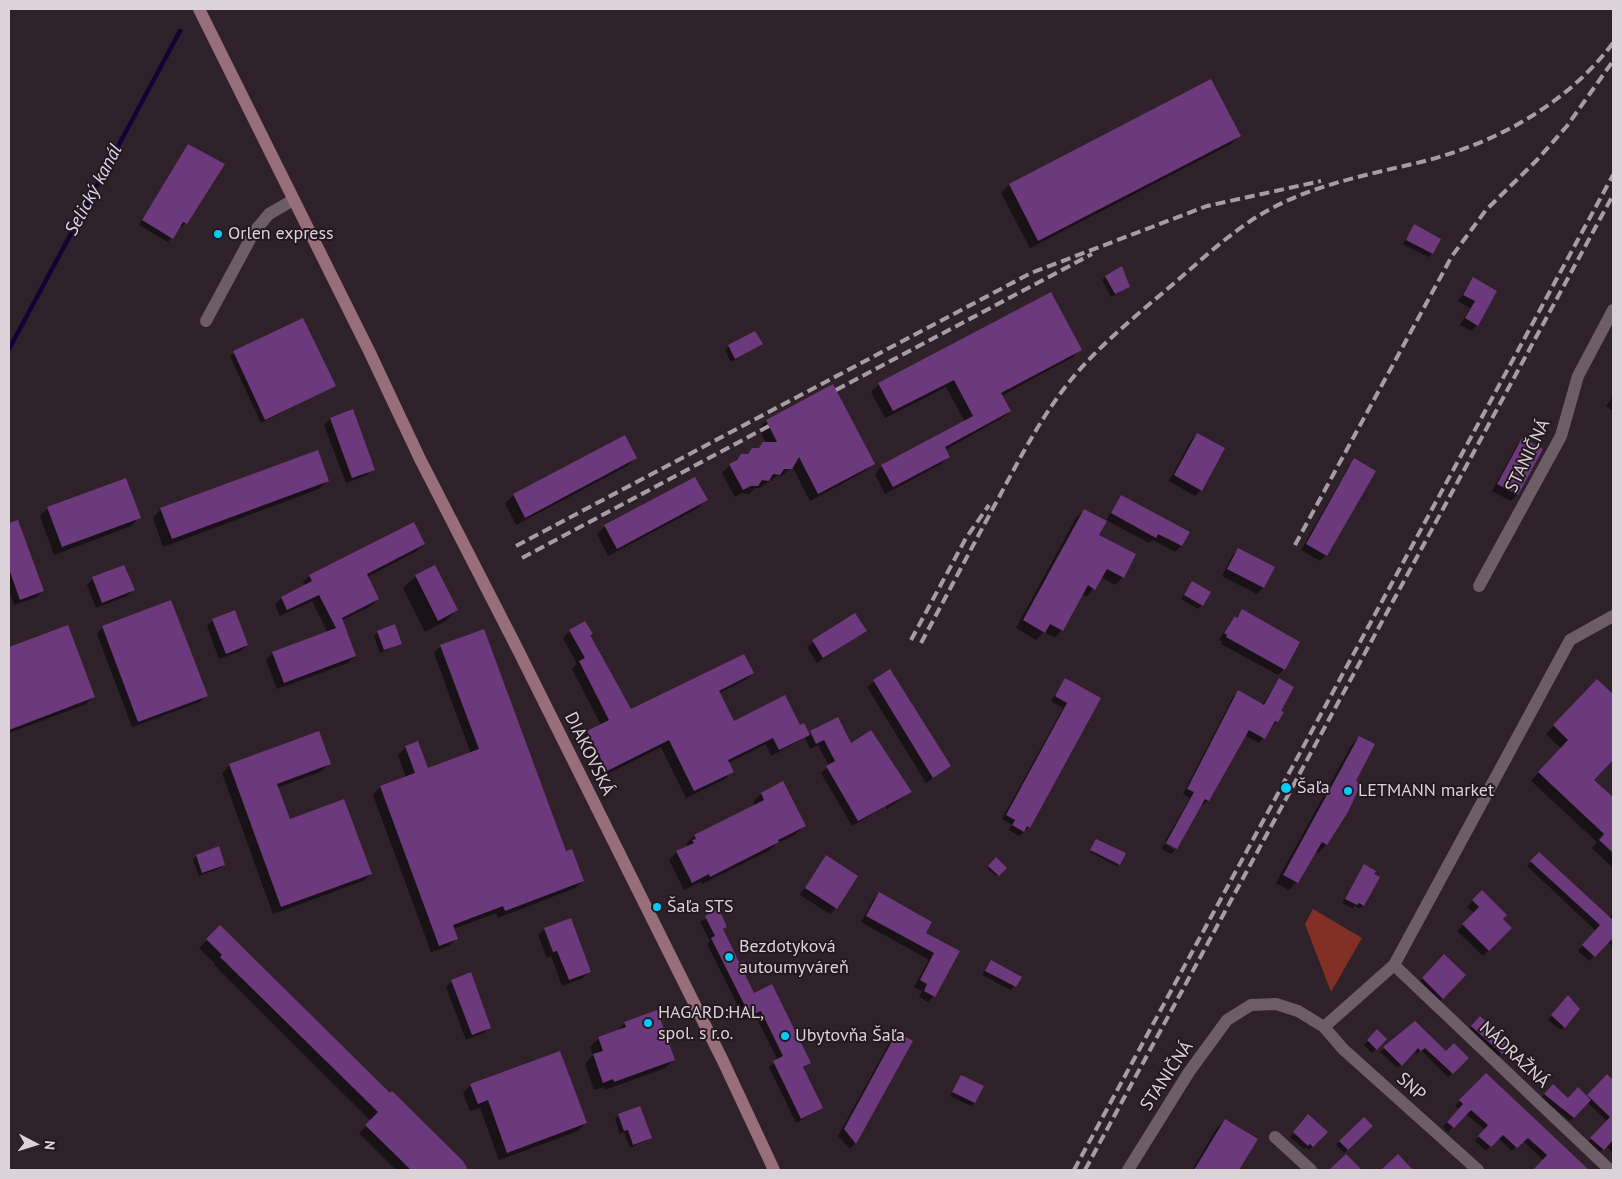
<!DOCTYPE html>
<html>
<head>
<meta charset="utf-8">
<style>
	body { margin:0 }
	#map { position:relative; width:1622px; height:1179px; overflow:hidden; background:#2e2129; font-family:"PT Sans",sans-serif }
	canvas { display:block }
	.frame { position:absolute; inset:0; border:10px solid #dbd3d7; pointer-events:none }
	.north { position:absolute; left:10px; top:1119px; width:50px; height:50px; -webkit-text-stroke:4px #24181f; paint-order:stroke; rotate:95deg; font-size:14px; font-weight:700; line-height:20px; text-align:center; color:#dbd3d7 }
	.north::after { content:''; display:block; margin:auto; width:18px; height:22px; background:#dbd3d7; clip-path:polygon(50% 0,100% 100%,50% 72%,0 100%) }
</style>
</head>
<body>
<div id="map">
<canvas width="1622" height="1179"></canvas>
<div class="frame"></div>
<div class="north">N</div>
</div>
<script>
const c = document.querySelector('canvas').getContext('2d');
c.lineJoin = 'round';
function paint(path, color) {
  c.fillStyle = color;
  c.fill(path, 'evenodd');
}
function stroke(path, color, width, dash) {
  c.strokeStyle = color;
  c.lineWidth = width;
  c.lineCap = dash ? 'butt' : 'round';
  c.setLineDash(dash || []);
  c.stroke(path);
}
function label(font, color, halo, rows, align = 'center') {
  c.font = font + ' "PT Sans",sans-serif';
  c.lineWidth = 4;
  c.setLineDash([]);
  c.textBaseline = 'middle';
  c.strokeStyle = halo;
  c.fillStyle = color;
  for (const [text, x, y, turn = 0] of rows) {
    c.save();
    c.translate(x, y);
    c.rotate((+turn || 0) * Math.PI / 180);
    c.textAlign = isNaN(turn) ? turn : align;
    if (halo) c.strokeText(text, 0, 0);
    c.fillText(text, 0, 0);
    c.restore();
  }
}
const green = new Path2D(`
	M1313,909l49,29 -31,54 -26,-68z`);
const shadow = new Path2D(`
	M1211,81l28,55 -8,8 -201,104 -29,-55 8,-8z
	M188,146l-2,77 -4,4 -2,-1 -12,16 -29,-17z
	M1415,226l17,28 -4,3 -25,-13z
	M1106,277l23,9 -18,11 -9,-17z
	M1473,278l23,13 -19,34 -6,6 -11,-6 10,-17 -12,-7z
	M1051,293l29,56 -7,8 -72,39 9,15 -8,7 -57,32 3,7 -7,7 -56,30 -10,-20 7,-8 83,-44 -19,-35 -61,31 -14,-26 8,-8z
	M303,319l31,67 -73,37 -31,-67z
	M761,344l-30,18 -6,-12 4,-4z
	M1613,396v15l-7,-5z
	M352,411l21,58 -6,6 -21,8 -22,-58 6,-6z
	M766,421l107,43 -8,7 -55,30 -18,-35 -10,10h-5l-17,12h-5l-6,6 -7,-1 -7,4 -13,-24 19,-18h6l6,-6h5l8,-6 -7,-14z
	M1197,434l4,56 -6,6 -26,-15 22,-41z
	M624,437l11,21 -8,8 -111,59 -11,-22 9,-8z
	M1523,439l18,11 -24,45 -6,6 -19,-10 25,-46z
	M1355,460l-29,95 -6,6 -19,-11 48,-84z
	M327,481l-8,8 -156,58 -10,-29 8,-9z
	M1122,496l59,50 -6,6 -22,-12 -4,3 -43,-23z
	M706,500l-8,8 -90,48 -11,-22 8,-8z
	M48,508l91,10 -8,8 -77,29 -14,-39z
	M1084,510l39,67 -8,8 -14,-8 -14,20 -5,-3 -20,36 -7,8 -11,-6 -8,8 -20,-12 60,-110z
	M17,521l26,70 -6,6 -23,8 -5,-15v-66z
	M424,544l-7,7 -50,26 11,22 -7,7 -29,14 13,36 -7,7 -71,26 -11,-29 7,-7 55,-20 -16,-32 -32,15 -5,-11 6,-7 24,-12 -2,-4 7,-6z
	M1238,550l25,38 -6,6 -35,-18 10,-20z
	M416,576l41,34 -13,12 -19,10 -22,-44z
	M93,579l40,11 -6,6 -31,12 -9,-23z
	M1192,583l10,22 -4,4 -17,-10z
	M1242,611l42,58 -6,6 -57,-31 1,-3 -3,-1 10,-16z
	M855,614l10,17 -48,32 -10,-16z
	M213,620l34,25 -6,6 -22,8 -12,-33z
	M67,627l26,70 -7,7 -77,29v-84z
	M103,627l103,69 -6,6 -68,25 -35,-93z
	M570,631l19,5 41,74 122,-37 -7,7 -26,13 15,29 65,5 10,7 2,-2 40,13 59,47 -23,17 -1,-3 -34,20 -31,-53 8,-7 -11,-21 -8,4 -5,-11 -34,18 -5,-12 -38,19 4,8 -7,8 -39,19 -25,-51 -62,31 -19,-38 7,-8 14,-7 -29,-56 5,-5 -14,-26z
	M378,632l23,11 -21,10 -6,-17z
	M441,646l142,235 -8,7 -77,30 -2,-5 -43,16 4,9 -8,8 -18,6 -58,-157 7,-8 26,-10 -8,-22 8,-8 21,23 44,-16 -37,-101z
	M889,671l61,95 -24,17 -59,-96z
	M1279,679l-2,42 -18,22 -15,-8 -36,65 -5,5 -2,-1 -25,44 -11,-7 25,-43 -7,-4 50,-97 5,-5 24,13z
	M1065,680l34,19 -70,128 -10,9 -10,-6 3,-5 -10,-6 61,-111 -12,-7z
	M1597,680l16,16v62l-21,22 21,19v69l-21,-20 5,-6 -66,-61 30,-33 -15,-14z
	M318,733l12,30 -8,8 -45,17 12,33 82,53 -8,7 -90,33 -51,-141 7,-7z
	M1359,737l-5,45 -28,63 -8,8 -3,-2 -18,31 -8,8 -13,-7 75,-137z
	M783,783l21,43 -8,8 -20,10 -6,6 -68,34 -1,-3 -17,9 -15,-30 8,-8 11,-5 -2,-3 8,-8 61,-30 -2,-4 8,-8z
	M1095,842l24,22 -2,2 -27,-14z
	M1164,844l11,6 -4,4 -9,-5z
	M1539,854l70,64 4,-4v33l-5,-5 -19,19 -11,-10 18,-20 -69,-65z
	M196,856l28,9 -4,3 -21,8 -6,-16z
	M826,857l10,51 -6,6 -30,-19z
	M996,859l9,9 -9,8 -9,-8z
	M1364,866l-1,39 -3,4 -5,-3 -3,2 -10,-5z
	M1482,892l19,27 9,9 -27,28 -26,-25 17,-18 -7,-6z
	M879,894l45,39 34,19 -24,44 -6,6 -9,-5 3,-6 -8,-4 15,-27 -68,-38 12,-22z
	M718,911l8,15 -4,4 32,65 56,68 -7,5 18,39 -5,5 -20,11 -27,-56 9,-7 -23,-45 -10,5 -38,-76 3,-3 -10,-19z
	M220,927l170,168 73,68 4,7h-71l-37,-37 12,-12 -157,-156 1,-1 -16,-16z
	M545,929l44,43 -6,6 -21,8 -11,-30 -4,2 -9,-23z
	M1444,956l20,19 -27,29 -20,-20z
	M991,962l29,15 -9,13 -29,-15z
	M452,981l38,46 -6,6 -18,7 -20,-53z
	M1564,1001v26l-3,3 -13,-10z
	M1480,1018l29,27 -11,12 -30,-27z
	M1415,1022l31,31 22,5 -20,19 -27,-27 -4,4 -3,-3 -16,17 -18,-16z
	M625,1023l49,36 -9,9 -60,22 -1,-3 -10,3 -9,-26 8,-9 -3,-8 9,-9 17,-6z
	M1377,1031l8,8 -13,14 -8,-8z
	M897,1034l-42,109 -5,6 -12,-13 53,-96z
	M1486,1075l101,95h-53l9,-10 -20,-19 -11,10 -14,-13 -12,13 -11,-10 10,-11 -19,-16 -18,18 -5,-5 16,-18 -4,-3z
	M961,1076l13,27 -3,3 -21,-10z
	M1607,1076l6,10v5l-6,7 6,6v50l-7,-8 -7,7 -11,-11 19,-21 -20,-19 -17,19 -29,-23 12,-13 15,14 19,-2z
	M471,1085l115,38 -8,8 -79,29 -19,-52 -10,3 -7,-18z
	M619,1115l32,23 -21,10 -6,-16 -4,2 -5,-15z
	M1364,1119l7,7 -27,27 -8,-8z
	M1225,1120l31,19 -18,31h-46l25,-42z
	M1305,1120l21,12 -17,18 -4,-3 -1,2 -14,-12z`);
const stream = new Path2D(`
	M9,349l171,-318`);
const building = new Path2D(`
	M1211,79l30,57 -203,105 -29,-57z
	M188,144l37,20 -38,60 -4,-2 -10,17 -31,-19z
	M1414,224l27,15 -8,15 -27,-14z
	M1122,266l8,21 -15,7 -10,-18z
	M1473,277l24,14 -19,35 -13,-8 10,-17 -12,-6z
	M1051,292l31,58 -81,43 10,18 -66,36 5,10 -57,30 -12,-22 92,-49 -19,-36 -61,31 -15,-28z
	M303,318l33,68 -71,34 -32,-69z
	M755,331l8,13 -28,15 -7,-14z
	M833,384l42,80 -57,30 -19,-37 -7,12h-8l-4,6 -7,-1 -4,7 -7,-1 -4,6h-7l-8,4 -14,-26 8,-4 4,-6h7l4,-6h7l4,-6h14l-11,-22z
	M353,409l22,61 -23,8 -22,-60z
	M1197,433l28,15 -23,43 -28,-16z
	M625,435l12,23 -112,60 -12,-24z
	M1522,438l21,11 -25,46 -21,-11z
	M318,450l11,31 -157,58 -12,-31z
	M1354,458l22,13 -49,85 -21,-12z
	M695,477l13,23 -91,49 -13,-24z
	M126,478l15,40 -79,29 -15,-40z
	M1121,495l69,37 -8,14 -24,-12 -2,4 -45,-25z
	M1084,509l23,12 -8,14 37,19 -12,24 -17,-9 -12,21 -7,-5 -25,46 -13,-7 -5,9 -22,-13z
	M18,520l26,71 -24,9 -11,-31v-46z
	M414,522l11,22 -58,30 12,25 -37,19 14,38 -72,27 -12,-31 64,-24 -17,-33 -32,15 -6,-13 31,-16 -3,-6z
	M1238,548l37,19 -11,21 -37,-19z
	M124,565l11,25 -33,13 -10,-26z
	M435,565l23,45 -20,11 -23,-46z
	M1192,581l19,11 -8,14 -19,-11z
	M171,600l37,96 -70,26 -36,-96z
	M1242,609l58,33 -15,28 -59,-33 1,-2 -3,-2 11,-17 2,2z
	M235,610l13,35 -22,9 -14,-35z
	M855,613l12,18 -44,27 -11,-18z
	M585,621l8,13 -3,1 41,74 113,-55 10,19 -35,18 15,30 51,-26 15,30 4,-2 6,12 -31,15 -6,-12 -45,22 6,12 -40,19 -25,-51 -62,31 -20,-40 22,-11 -30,-59 6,-3 -16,-28z
	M395,624l7,20 -18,6 -7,-19z
	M68,625l27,72 -86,33v-83z
	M484,629l82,222 6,-2 12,32 -79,30 -2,-5 -50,19 5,14 -19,7 -59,-160 35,-13 -10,-27 13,-5 10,27 51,-19 -39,-104z
	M890,669l61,97 -18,12 -60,-98z
	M1065,678l36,20 -71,130 -3,-2 -3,6 -12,-7 3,-5 -9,-5 61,-112 -12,-7z
	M1279,678l15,9 -13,24 3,1 -6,10 -3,-1 -10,18 -16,-9 -40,71 -4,-2 -28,50 -11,-6 28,-51 -7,-3 51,-99 26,15z
	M1597,679l16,15v66l-19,20 19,17v56l-14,-13 5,-6 -66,-62 30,-32 -15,-15z
	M838,717l13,26 20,-13 41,62 -54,29 -32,-55 9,-5 -11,-21 -8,4 -6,-13z
	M319,731l12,33 -54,20 13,35 54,-20 28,75 -91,33 -52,-143z
	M1359,736l16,8 -19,37 5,3 -13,28 -21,33 -5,-3 -24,41 -15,-8z
	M783,781l23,45 -28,14 1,2 -69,35 -1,-3 -17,9 -16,-32 18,-8 -2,-3 4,-1 -2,-4 70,-35 -3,-7z
	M1096,839l30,14 -6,12 -30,-15z
	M219,846l6,19 -23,8 -6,-18z
	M1539,852l74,68v18l-18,19 -13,-12 18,-20 -70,-64z
	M826,855l32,21 -21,33 -32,-21z
	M996,857l11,11 -8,8 -11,-10z
	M1364,864l12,7 -2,3 6,3 -16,29 -5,-3 -2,2 -12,-6z
	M1482,890l25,25 -4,4 9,9 -23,23 -27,-27 17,-17 -7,-7z
	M879,892l53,30 -6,11 34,18 -25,46 -11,-6 3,-7 -7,-4 14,-27 -68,-37z
	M719,909l8,18 -4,2 31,64 18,-9 39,79 -8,4 20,41 -22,11 -28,-58 10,-5 -22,-45 -11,5 -39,-78 4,-2 -10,-20z
	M571,918l20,54 -22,8 -12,-29 -4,1 -9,-24z
	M220,925l170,168 2,-2 71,70 5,9h-57l-46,-45 13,-13 -158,-155 2,-2 -16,-16z
	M1444,954l22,21 -23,24 -21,-21z
	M991,960l31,17 -6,10 -31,-16z
	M471,972l20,56 -19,7 -21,-55z
	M1568,995l12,14 -15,19 -14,-13z
	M657,1010l18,50 -61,22 -1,-3 -10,4 -10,-29 10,-3 -5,-14 28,-10 -2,-5z
	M1480,1016l31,29 -9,9 -31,-28z
	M1415,1021l31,30 8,-8 15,15 -16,16 -28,-26 -4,3 -3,-3 -16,18 -19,-19z
	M1377,1029l10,10 -10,11 -10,-10z
	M897,1032l16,9 -57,103 -12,-15z
	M560,1051l27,72 -80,30 -19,-53 -10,4 -8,-20z
	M1486,1073l33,31 70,66h-56l14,-15 -19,-17 -11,10 -14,-13 -12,12 -13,-11 10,-11 -17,-15 -17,18 -7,-6 16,-18 -4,-4z
	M1607,1074l6,6v60l-9,10 -14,-12 20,-21 -23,-22z
	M961,1075l23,11 -9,17 -23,-11z
	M1553,1084l15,14 10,-11 13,13 -17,18 -30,-24z
	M640,1106l12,32 -19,7 -5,-15 -4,1 -6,-17z
	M1308,1114l20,18 -15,15 -3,-3 -2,2 -15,-14z
	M1364,1117l9,9 -25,24 -9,-9z
	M1225,1119l33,20 -19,31h-45z
	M1346,1154l16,16h-33z
	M1398,1154l15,16h-32z`);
const street = new Path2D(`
	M206,321l48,-89 15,-18 24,-14
	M1479,586l82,-150 17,-60 35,-66
	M1394,965l216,205
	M1324,1027l70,-62 176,-325 43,-24
	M1275,1137l36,33
	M1128,1170l61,-98 38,-52 24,-15 25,-1 22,7 26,16 19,22 135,121`);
const secondary = new Path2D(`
	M199,9l171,344 50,106 96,187 207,415 51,109`);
const rail = new Path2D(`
	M836,390l256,-136
	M1295,545l157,-289 34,-46 51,-50 30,-34 46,-65
	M516,546l515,-273 176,-67 114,-25
	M522,558l247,-132
	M911,640l55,-102 23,-33
	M921,643c26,-48 51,-96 77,-144 22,-41 43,-82 72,-118 32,-39 72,-70 109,-102 30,-26 60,-54 95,-72 47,-24 97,-33 147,-45 75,-19 145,-57 192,-119
	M1074,1170l539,-995
	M1085,1170l528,-975`);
const markers = [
	[218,234,5,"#00cbf9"],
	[1286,788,6,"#00cbf9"],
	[1348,791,5,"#00cbf9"],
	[657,907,5,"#00cbf9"],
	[729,957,5,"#00cbf9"],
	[648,1023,5,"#00cbf9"],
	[785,1036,5,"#00cbf9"]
];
const poiNames = [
	["Orlen express",228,234],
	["Šaľa",1297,788],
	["LETMANN market",1358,791],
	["Šaľa STS",667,907],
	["Bezdotyková",739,947],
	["autoumyváreň",739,968],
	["HAGARD:HAL,",658,1013],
	["spol. s r.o.",658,1034],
	["Ubytovňa Šaľa",795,1036]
];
const streetNames = [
	["STANIČNÁ",1528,456,-64],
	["DIAKOVSKÁ",589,754,64],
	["NÁDRAŽNÁ",1514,1055,43],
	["STANIČNÁ",1167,1076,-56],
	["SNP",1411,1087,42]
];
const waterNames = [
	["Selický kanál",94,190,-62]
];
paint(green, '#822f25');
paint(shadow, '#0007');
stroke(stream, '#160137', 4.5);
paint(building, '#6d397d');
stroke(street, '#6c5d66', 12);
stroke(secondary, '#986e7b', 12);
stroke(rail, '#a69da2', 4, [10, 5]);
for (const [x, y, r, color] of markers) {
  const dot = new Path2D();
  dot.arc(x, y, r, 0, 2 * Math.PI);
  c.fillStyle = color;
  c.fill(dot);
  stroke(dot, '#24181f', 2);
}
label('18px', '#dbd3d7', '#24181f', poiNames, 'left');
label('18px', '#dbd3d7', '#24181f', streetNames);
label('italic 19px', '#dcd9ef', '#24181f', waterNames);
</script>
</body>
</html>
